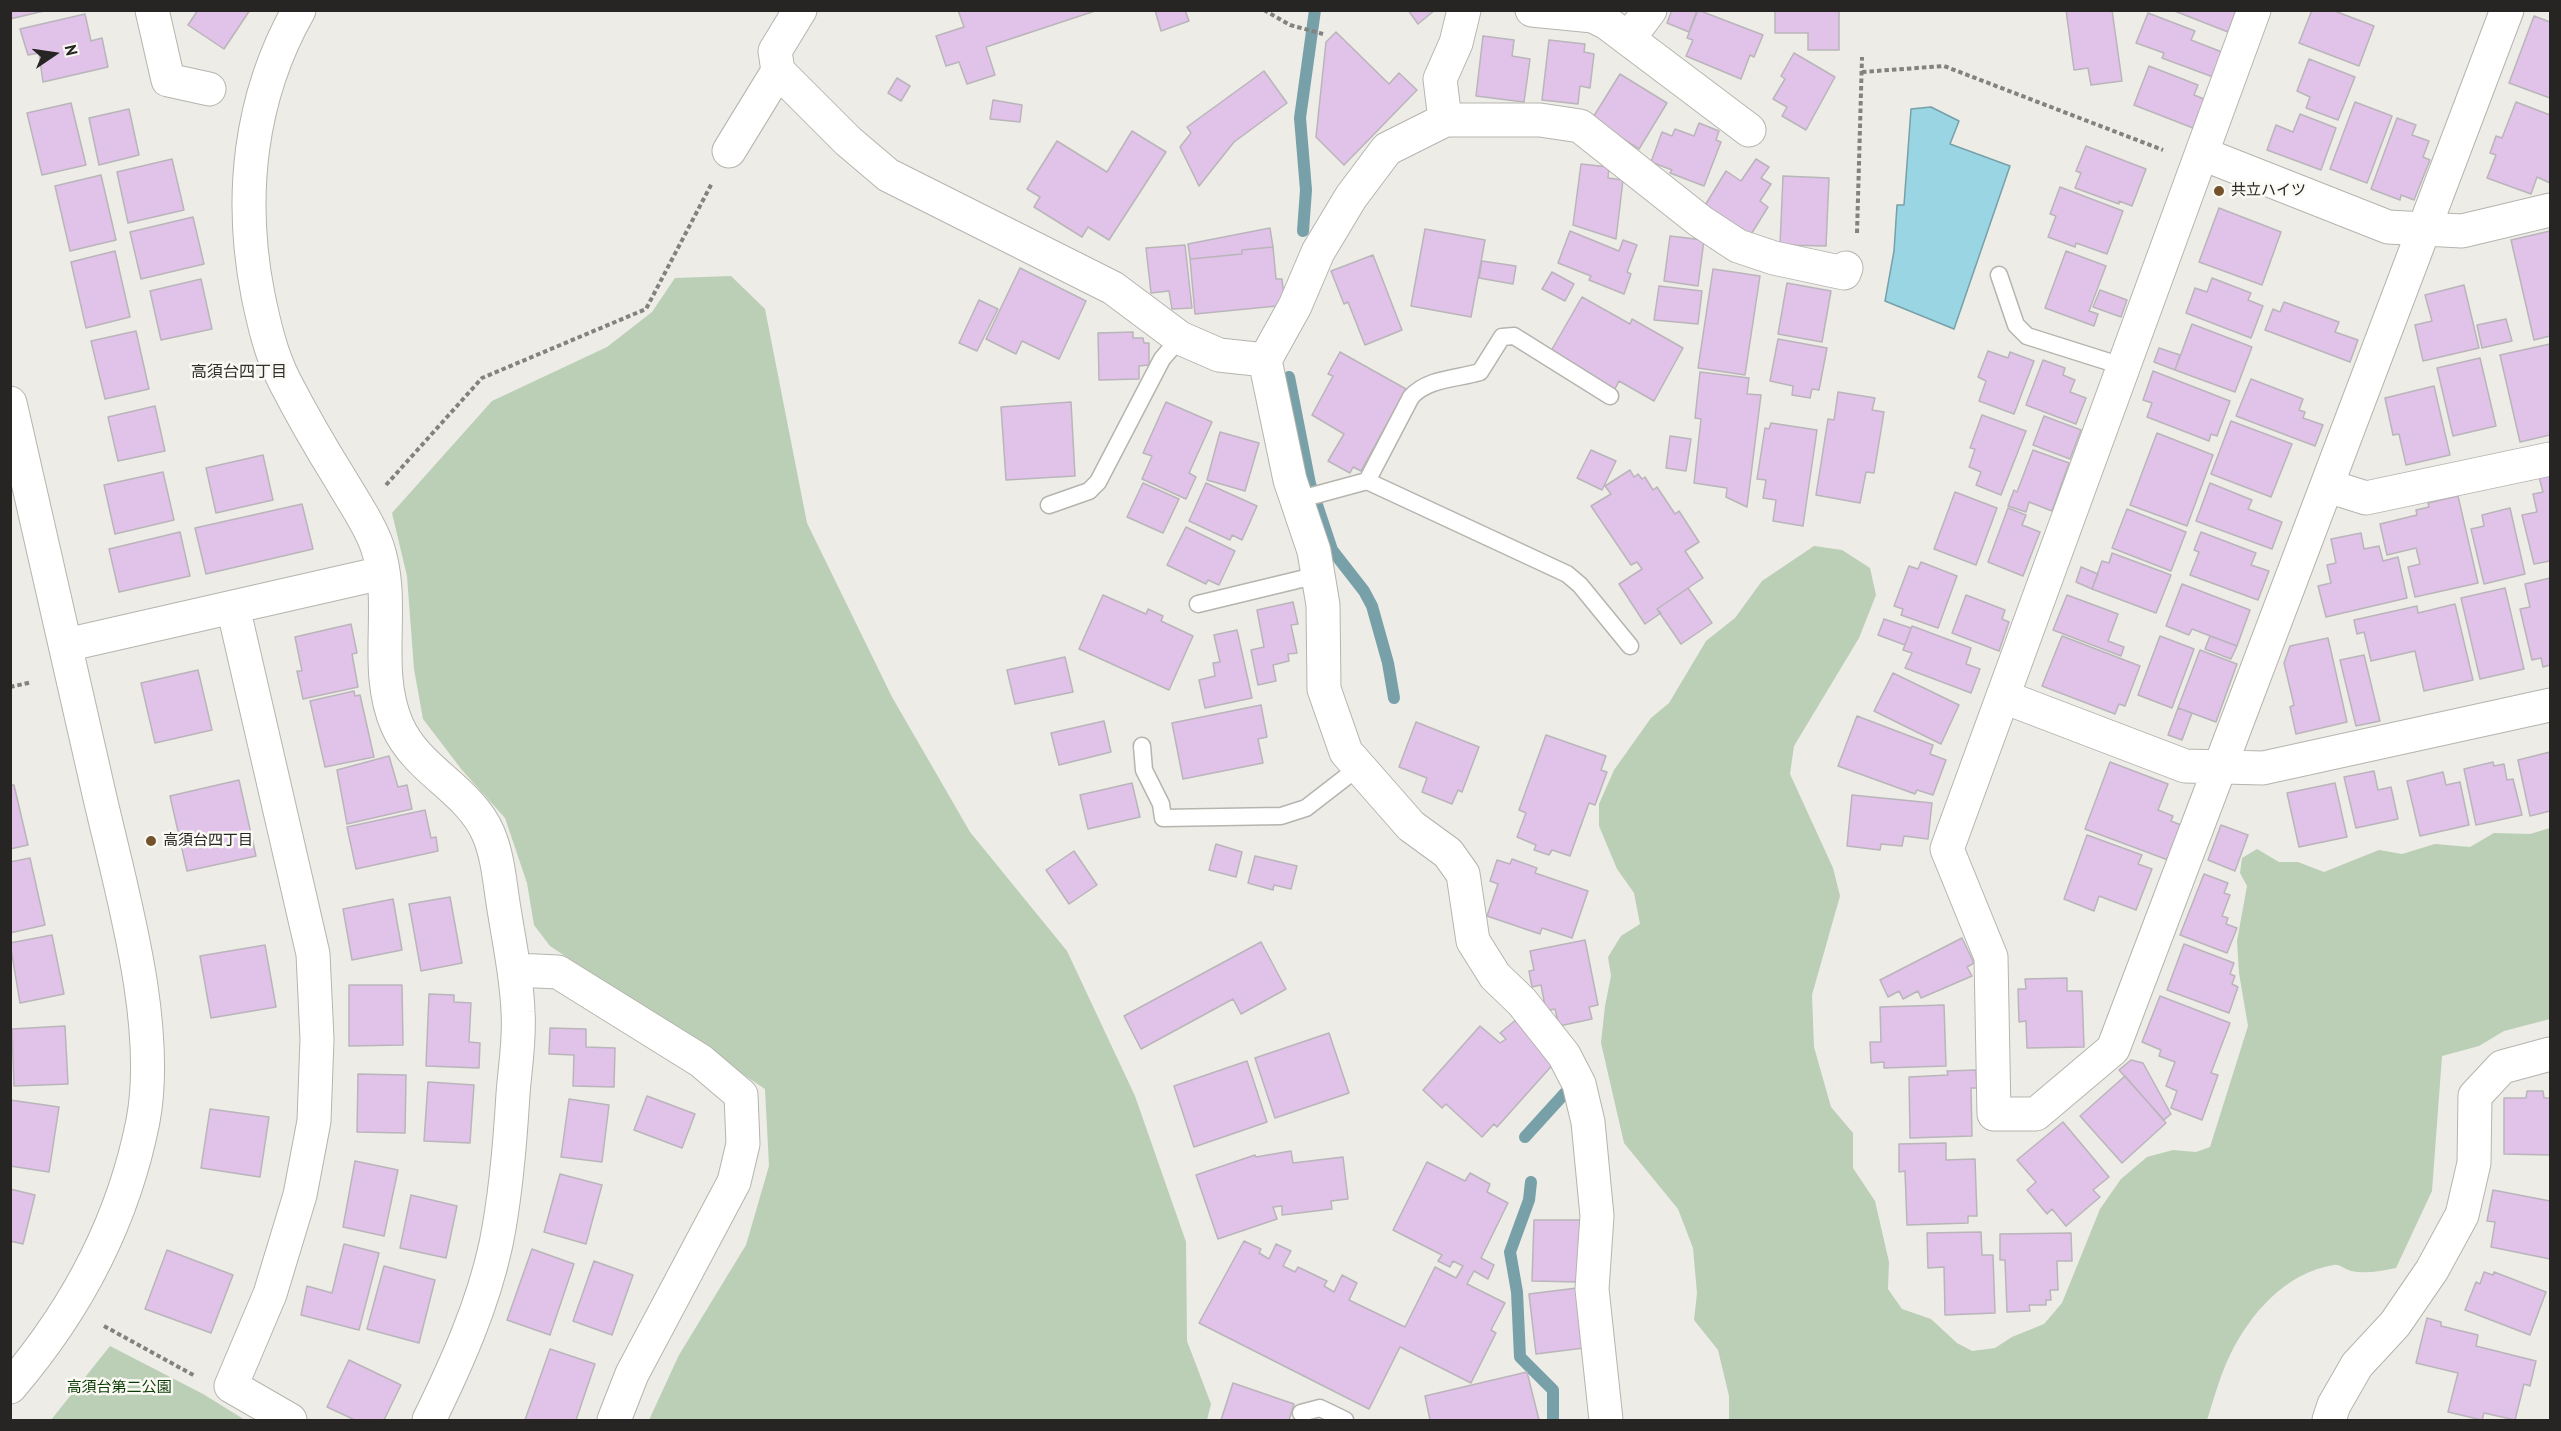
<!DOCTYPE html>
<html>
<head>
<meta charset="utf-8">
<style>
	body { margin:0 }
	#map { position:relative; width:2561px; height:1431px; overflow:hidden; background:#edece6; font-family:"PT Sans",sans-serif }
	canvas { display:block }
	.frame { position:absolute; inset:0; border:12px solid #262523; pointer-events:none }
	.north { position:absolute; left:24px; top:24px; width:60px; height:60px; -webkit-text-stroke:4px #faf9f4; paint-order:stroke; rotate:77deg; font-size:16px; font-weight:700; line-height:24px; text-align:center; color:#262523 }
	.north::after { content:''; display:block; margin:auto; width:21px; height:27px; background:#262523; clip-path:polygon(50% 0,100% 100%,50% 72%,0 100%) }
</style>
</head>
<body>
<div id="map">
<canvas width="2561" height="1431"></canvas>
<div class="frame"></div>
<div class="north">N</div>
</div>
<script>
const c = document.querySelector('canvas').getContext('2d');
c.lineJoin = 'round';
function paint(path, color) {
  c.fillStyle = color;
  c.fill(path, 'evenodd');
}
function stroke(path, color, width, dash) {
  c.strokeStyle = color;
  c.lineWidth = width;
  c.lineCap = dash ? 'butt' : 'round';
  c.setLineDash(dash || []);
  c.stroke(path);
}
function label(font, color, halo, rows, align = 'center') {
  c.font = font + ' "PT Sans","Noto Sans JP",sans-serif';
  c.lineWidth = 5;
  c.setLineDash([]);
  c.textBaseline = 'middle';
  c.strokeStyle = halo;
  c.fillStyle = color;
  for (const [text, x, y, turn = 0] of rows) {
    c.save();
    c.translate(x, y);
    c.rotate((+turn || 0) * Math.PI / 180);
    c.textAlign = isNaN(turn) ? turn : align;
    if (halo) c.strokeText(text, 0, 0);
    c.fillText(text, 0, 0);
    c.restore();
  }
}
const green = new Path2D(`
	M731,276l34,33 42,214 85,174 78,135 97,119 68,145 51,146 1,99 24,63 -4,16h-558l30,-65 67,-110 23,-79 -4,-77 -215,-143 -16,-21 -7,-42 -22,-65 -43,-48 -39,-51 -9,-50 -7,-93 -15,-63 100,-112 115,-54 45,-35 23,-34z
	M1814,546l28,4 28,18 6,27 -17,43 -65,108 -4,28 43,94 7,28 -28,99 2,52 17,60 22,26v35l22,33 14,61 -1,27 14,20 29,10 26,24 15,8 23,-3 17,-11 32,-13 18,-21 38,-94 21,-30 26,-22 26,-7 23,2 14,-5 38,-121 -9,-53 -2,-32 10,-55 -7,-13 2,-15 15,-9 22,13h19l26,10 55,-22 23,4 33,-10 35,3 24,-14 36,1 20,-6v191l-46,12 -25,15 -37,10 -10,135 -36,77c-15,3 -30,6 -45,3 -7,-2 -11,-7 -17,-6 -48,7 -84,49 -104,90 -10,20 -16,44 -23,65h-478v-24l-11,-46 -24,-30 3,-27 -4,-45 -15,-39 -54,-66 -23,-100 4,-37 6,-30 -3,-19 13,-21 19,-12 -6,-31 -17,-24 -18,-43v-22l15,-34 37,-52 18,-15 37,-62 29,-23 27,-37z
	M110,1346l93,48 42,26h-194z`);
const water = new Path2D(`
	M1931,107l28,14 -9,23 60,22 -56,163 -69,-28 9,-50 3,-46h7l7,-96z`);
const stream = new Path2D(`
	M1303,231l3,-41 -6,-72 15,-108
	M1289,377l21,107 22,66 32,41 8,15 16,57 6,35
	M1525,1137l40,-44
	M1531,1182l-2,18 -19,52 7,40 3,65 33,33v30`);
const building = new Path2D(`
	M10,10h34v1l-34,8z
	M198,10h52l-26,39 -36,-24z
	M958,10h140l-112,37 9,28 -28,9 -8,-22 -13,4 -10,-30 28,-9z
	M1155,10h30l4,11 -28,10z
	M1408,10h27l-17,14z
	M1672,10h25l-8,22 -22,-9z
	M1698,10l65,25 -9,22 -4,-2 -9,24 -55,-23 7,-16 -6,-2z
	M1775,10h64v40h-31v-17h-33z
	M2066,10h46l10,71 -31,4 -3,-17 -14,2z
	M2172,10h64l-8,22z
	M2312,10h20l42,16 -15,40 -60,-23z
	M2148,13l47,18 -4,9 31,12 -9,25 -51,-19 2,-5 -28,-10z
	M85,14l6,27 11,-3 6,29 -65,15 -4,-29 -11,2 -8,-26z
	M2534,16l16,6v76l-41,-15z
	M1336,32l53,52 10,-11 18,17 -73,75 -28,-28 10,-95z
	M1483,36l31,4 -2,16 18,3 -6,43 -48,-6z
	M1549,40l36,4 -1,8 10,2 -4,34 -10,-2 -2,18 -36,-4z
	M1794,53l41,24 -29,53 -24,-14 5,-9 -14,-8 12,-20 -4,-3z
	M2309,59l46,18 -17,43 -32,-12 4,-11 -13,-6z
	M2149,66l49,19 -4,10 10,4 -11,29 -59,-23z
	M1264,71l23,32 -53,39 -35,44 -19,-39 11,-14 -4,-6z
	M1620,74l47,29 -28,46 -47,-30z
	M897,78l13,8 -9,15 -13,-8z
	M993,100l29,5 -2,17 -30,-3z
	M2355,102l37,14 -25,67 -37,-14z
	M2516,102l34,13v68l-13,-6 -6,17 -44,-16 9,-23 -6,-2 6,-17 6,2z
	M71,103l15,62 -44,10 -15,-62z
	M129,109l10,46 -40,10 -10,-47z
	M2300,114l36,14 -15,42 -54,-20 9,-25 17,7z
	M2397,118l19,7 -4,10 17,6 -6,16 7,3 -16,40 -13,-5 -1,5 -29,-11z
	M1699,123l20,8 -3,9 5,2 -17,44 -34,-13 2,-3 -21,-8 11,-30 10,4 3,-7 19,7z
	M1132,131l34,21 -57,88 -21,-13 -6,10 -48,-30 6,-10 -13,-8 30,-48 50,31z
	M2086,146l60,23 -14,37 -13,-5v3l-44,-16 6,-15 -5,-2z
	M172,159l12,51 -56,13 -11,-51z
	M1756,159l13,8 -8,11 10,6 -11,17 8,6 -18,29 -46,-29 22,-36 15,10z
	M1581,164l28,3 -1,11 15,2 -7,59 -43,-14z
	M101,175l15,65 -46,11 -15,-65z
	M1783,176l46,2 -3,68 -46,-1z
	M2060,187l63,24 -16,43 -31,-11 -1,4 -27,-10 8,-21 -6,-2z
	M2219,208l62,24 -19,53 -63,-23z
	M193,217l11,47 -63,15 -11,-47z
	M1270,228l3,19 -31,3v4l-52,5 -2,-15z
	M1425,229l60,11 -14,77 -60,-11z
	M1570,231l49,20 4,-11 14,5 -10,27 4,2 -7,20 -35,-14 2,-4 -33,-13z
	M2550,231v105l-16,4 -23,-100z
	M1670,236l34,4 -6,46 -34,-5z
	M1185,245l7,63 -20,1 -3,-18 -18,2 -5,-45z
	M1273,247l3,32h6l2,17 -7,10 -82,8 -5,-55 52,-5v-4z
	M115,251l15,66 -44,11 -15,-66z
	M2066,251l40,15 -17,45 9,3 -4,12 -49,-18z
	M1373,255l29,75 -37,15 -17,-43 -4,2 -13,-33z
	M1482,261l34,5 -3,18 -34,-6z
	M1020,268l66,33 -27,58 -37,-18 -6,13 -30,-15z
	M1713,269l47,7 -15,99 -47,-7z
	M1552,272l22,12 -9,17 -23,-12z
	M2212,278l39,15 -3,7 15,6 -12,32 -65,-25 9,-25 12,4z
	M201,279l11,50 -51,11 -11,-49z
	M1787,283l44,8 -9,51 -44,-8z
	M2464,285l15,63 -56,13 -8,-36 17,-4 -7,-26z
	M1659,286l43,5 -4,33 -44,-4z
	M2100,290l27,10 -6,17 -28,-10z
	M1582,297l48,27 2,-5 51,29 -29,53 -35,-20 -5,10 -63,-40z
	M979,300l19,9 -21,42 -18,-8z
	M2284,302l55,20 -4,10 23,8 -8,22 -85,-32 8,-21 7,3z
	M2506,319l6,22 -30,7 -5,-23z
	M2192,324l60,23 -17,45 -60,-22z
	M136,331l13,58 -44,10 -14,-58z
	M1133,332v6h10l1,5h5v22l-10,1v13l-40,1 -1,-47z
	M1778,339l49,9 -8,42 -7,-1 -2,9 -18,-3 1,-9 -23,-5z
	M2550,344v91l-30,7 -20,-87z
	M2159,348l21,7 -5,15 -21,-8z
	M1988,351l20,7 2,-6 24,9 -20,53 -35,-13 7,-20 -8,-4z
	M1340,352l66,37 -45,82 -8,-4 -3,6 -22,-12 16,-27 -32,-19 21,-39 -5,-2z
	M2480,358l16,68 -43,10 -16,-68z
	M2043,360l22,8 -2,7 12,5 -5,12 16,6 -10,26 -50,-19z
	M2153,371l77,30 -13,35 -6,-2 -2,7 -62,-24 5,-14 -9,-3z
	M1700,372l49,6 -2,16 14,1 -14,112 -21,-10 1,-9 -33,-5 7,-64 -6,-1z
	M2251,379l52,20 -4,11 6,2 -2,6 20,7 -8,21 -79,-30z
	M2434,386l16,69 -44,10 -7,-31 -6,1 -8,-37z
	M1838,392l37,6 -3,12 12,2 -10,61 -8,-1 -6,31 -44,-8 12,-76 6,1z
	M1071,402l4,74 -69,4 -5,-73z
	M1166,402l46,20 -23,51 7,4 -10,22 -44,-20 10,-23 -9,-3z
	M155,406l10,45 -47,10 -10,-44z
	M1982,415l44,16 -25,64 -25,-10 5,-13 -12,-5 6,-18 -5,-1z
	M2044,416l37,14 -11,29 -37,-14z
	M2231,421l61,23 -21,53 -60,-23z
	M1771,423l46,7 -14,96 -30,-5 3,-21 -13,-2 3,-18 -9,-1 8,-51 4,1z
	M1220,432l39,11 -14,48 -38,-11z
	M2157,433l56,22 -26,71 -57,-21z
	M1670,436l21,3 -5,32 -20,-3z
	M1591,450l25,11 -14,29 -25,-12z
	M2033,450l36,13 -17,48 -23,-9 -3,10 -18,-6 6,-16 3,2z
	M263,455l10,45 -57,13 -10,-45z
	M1630,470l4,7 4,-3 4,5 3,-2 8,13 4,-3 18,27 4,-3 20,31 -14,9 18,27 -46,31 4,4 -16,11 -26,-40 23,-15 -5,-7 -6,3 -40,-59 20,-12 -6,-8z
	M163,472l11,48 -59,14 -11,-49z
	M2550,475v86l-16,3 -12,-49 15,-3 -4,-18 10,-2 -4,-15z
	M1143,483l36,16 -16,34 -36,-16z
	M1206,483l51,23 -15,34 -10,-5 -2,5 -41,-19z
	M2210,483l42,17 -4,9 34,13 -10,27 -76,-28z
	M1955,492l42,16 -21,57 -42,-16z
	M2458,496l20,87 -63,14 -7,-30 12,-3 -4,-16 -29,7 -7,-31 37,-9 -1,-5 13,-3 -1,-4z
	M302,504l11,45 -107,25 -11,-46z
	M2008,508l18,7 -4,10 18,7 -17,44 -35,-14z
	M2510,508l15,66 -41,10 -13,-55 13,-3 -2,-11z
	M2127,509l59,23 -15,39 -59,-23z
	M1186,527l49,24 -16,34 -11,-5 -2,4 -39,-19z
	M180,532l10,44 -71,16 -10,-43z
	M2201,532l55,21 -5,12 18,6 -11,29 -68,-25 9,-23 -5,-2z
	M2361,533l3,16 15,-3 4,15 15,-4 9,41 -81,19 -8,-31 13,-3 -4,-18 9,-2 -5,-24z
	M2112,553l59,22 -15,38 -64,-24 10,-28 7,2z
	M1921,562l36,14 -19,52 -37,-13 2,-6 -9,-3 15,-40 9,3z
	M2081,567l17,7 -6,15 -16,-7z
	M2550,578v87l-7,2 -2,-9 -9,2 -12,-51 10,-2 -5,-23z
	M2182,584l68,26 -13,36 -45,-17 -3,6 -23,-9z
	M1688,588l24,35 -31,21 -24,-35z
	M2505,588l19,81 -44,10 -19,-81z
	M1103,595l43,19 2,-5 15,7 -2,5 32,15 -24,54 -90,-41z
	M1966,595l39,15 -3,9 7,3 -10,29 -47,-18z
	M2067,595l51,19 -10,27 16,6 -3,9 -68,-26z
	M1293,602l5,22 -7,1 6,28 -9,1 1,7 -16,4 3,16 -18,4 -7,-35 13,-3 -7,-37z
	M2455,604l18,76 -49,11 -9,-40 -44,10 -7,-29 -7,2 -3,-14 63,-14 1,7z
	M1884,619l27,9 -6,17 -27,-10z
	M351,624l6,29 -5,1 6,33 -55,12 -6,-28h5l-7,-34z
	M1912,626l59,22 -5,16 14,5 -9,24 -66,-25 7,-15 -9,-3z
	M1237,630l15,68 -47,10 -6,-28 16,-4 -2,-13 7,-1 -6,-27z
	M2062,636l78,30 -15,40 -6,-2 -4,10 -73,-28z
	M2160,636l34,13 -22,59 -34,-13z
	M2210,636l27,10 -6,13 -26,-10z
	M2328,638l19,84 -51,12 -6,-27 4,-2 -10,-42 6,-17z
	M2200,650l37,14 -21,58 -38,-14z
	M2364,655l16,66 -24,5 -16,-66z
	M1065,657l8,35 -58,12 -8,-34z
	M198,670l14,60 -57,13 -14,-60z
	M1893,673l66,32 -18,39 -67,-33z
	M354,691l1,5 5,-1 14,62 -49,10 -15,-66z
	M1261,705l6,32 -9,2 5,24 -80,16 -11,-56z
	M2178,708l14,5 -10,27 -14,-5z
	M1857,716l76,29 -3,9 16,6 -13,35 -16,-5 -2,4 -77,-28z
	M1104,721l7,31 -52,13 -8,-32z
	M1416,722l63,25 -17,45 -4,-2 -6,14 -30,-12 5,-14 -28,-11z
	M1546,735l60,21 -5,14 6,2 -12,33 -6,-2 -19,53 -18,-6 -3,5 -15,-5 2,-5 -19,-8 9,-24 -7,-3z
	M2550,752v59l-20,5 -12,-56z
	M389,756l9,31 9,-2 5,24 -65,15 -10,-54z
	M2110,762l58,22 -10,26 15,6 -2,5 10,4 -13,35 -83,-31z
	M2493,762l1,4 10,-2 3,16 6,-1 9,36 -46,10 -12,-56z
	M2374,771l4,19 13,-3 7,32 -42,9 -12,-51z
	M2443,772l3,13 14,-3 9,43 -49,11 -13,-55z
	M239,780l17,76 -69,15 -17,-75z
	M1132,783l8,34 -52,12 -8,-34z
	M2335,783l12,54 -48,10 -12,-54z
	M10,785h4l14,60 -18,4z
	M1852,795l80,8 -4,36 -24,-3 -2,10 -21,-2 -1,6 -33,-4z
	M425,810l6,28 5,-1 2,14 -82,18 -9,-42z
	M2221,825l27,10 -13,36 -27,-11z
	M2087,835l55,20 -4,9 14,5 -16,41 -37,-14 -5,15 -30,-12z
	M1216,844l26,8 -6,25 -27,-7z
	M1074,851l23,34 -28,19 -23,-34z
	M1255,856l42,10 -6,23 -17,-4 -1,5 -25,-7z
	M30,858l15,67 -35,8v-71z
	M1512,859l25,9 -2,5 53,18 -16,47 -30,-10 -2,6 -53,-18 11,-32 -8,-3 7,-21 13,4z
	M2204,874l24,9 -4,10 6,2 -8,21 6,2 -2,6 11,4 -10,25 -47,-18z
	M450,897l12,66 -41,8 -12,-67z
	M393,899l9,51 -50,10 -9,-51z
	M52,935l12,59 -44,9 -10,-60z
	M1962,938l12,25 -7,4 5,9 -51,22 -3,-7 -15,8 -4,-8 -11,6 -8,-17z
	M1585,940l13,65 -9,2 3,12 -33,7 -4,-17 -9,2 -5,-26 -9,2 -3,-16 5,-1 -4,-19z
	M1261,942l25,47 -45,25 -8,-15 -92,50 -17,-33z
	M2184,944l50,19 -4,11 5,2 -3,8 6,3 -9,26 -62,-23z
	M265,945l11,62 -65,11 -11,-62z
	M2067,978v13h15l2,56 -57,1 -1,-27 -7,1 -1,-33h8l-1,-10z
	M349,985h53l1,60 -54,1z
	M429,994l25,1v7l17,1 -2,39 11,1 -1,25 -53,-2z
	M2160,996l70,27 -19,50 7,2 -16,45 -31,-12 6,-17 -11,-5 9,-24 -16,-6 2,-6 -19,-8z
	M1944,1005l2,61 -62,2v-6l-13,1 -1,-21h11l-1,-35z
	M1517,1019l39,42 -59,66 -3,-3 -12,13 -36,-33 -4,4 -19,-18 57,-64 20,17 6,-4 -6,-6z
	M65,1026l3,58 -54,2 -2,-57z
	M550,1028l36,1v18l29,1 -1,39 -41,-1 1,-31 -25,-1z
	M1329,1033l20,60 -74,25 -20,-60z
	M2131,1060l12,3 28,51 -7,6 -45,-50z
	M1247,1061l20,61 -73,25 -20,-61z
	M1976,1070l1,18h-6l1,48 -62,2 -1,-61 39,-2 -1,-4z
	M358,1074l48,1 -1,58 -48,-1z
	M2125,1076l41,47 -44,40 -42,-47z
	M428,1082l46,3 -4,58 -46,-2z
	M2527,1091h16l1,7h6v57l-46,-1v-56h22z
	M647,1096l48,18 -13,34 -48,-18z
	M569,1099l40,6 -7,57 -41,-5z
	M10,1100l49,7 -10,65 -39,-6z
	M210,1109l59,8 -9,60 -59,-9z
	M2063,1122l46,55 -16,13 7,7 -34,29 -14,-17 -5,5 -20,-24 9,-8 -19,-22z
	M1946,1143v17l29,-1 2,57h-9v7l-61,2 -2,-54 -6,1v-28z
	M1291,1151l2,12 50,-6 5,42 -17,2 1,8 -50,6v-9l-9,1 4,12 -59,20 -22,-64 59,-20 1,2z
	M355,1161l43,9 -14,66 -41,-9z
	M1427,1162l38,19 5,-8 20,11 -3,8 21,11 -27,55 13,7 -6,14 -14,-8 -7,13 38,19 -14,27 5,3 -25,50 -71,-36 -31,62 -170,-86 45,-82 17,8 -2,4 10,6 7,-15 15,7 -8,15 12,6 3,-5 29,14 -3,5 10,6 8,-17 15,8 -8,17 56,27 30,-60 21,11 7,-12 -10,-5 -3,6 -12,-6 4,-6 -49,-25z
	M560,1174l42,11 -16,59 -42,-12z
	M10,1189l25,6 -12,49 -13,-3z
	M2493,1190l57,11v58l-59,-12 4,-25 -8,-1z
	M411,1195l46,11 -11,52 -46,-10z
	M1534,1220h46l-1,62 -47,-1z
	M1981,1232l1,23h11l2,58 -50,2 -1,-48 -16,1 -1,-35z
	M2071,1233l1,28h-15l1,29h-8l1,10h-5v5h-17l1,6 -23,1 -2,-52h-5v-26z
	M344,1244l35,9 -20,77 -58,-15 6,-29 25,7z
	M532,1249l42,15 -24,71 -43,-15z
	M167,1250l66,25 -22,58 -66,-24z
	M594,1261l39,14 -21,60 -39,-14z
	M384,1266l51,14 -16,63 -52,-14z
	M2484,1272l9,3 1,-3 52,20 -16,43 -65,-25 11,-28 4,2z
	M1577,1288l7,60 -48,6 -7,-60z
	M2427,1318l14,4v4l37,9 -2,11 60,15 -6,25 -6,-2 -9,36 -31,-7 -2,7 -34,-8 10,-39 -42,-10z
	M550,1349l45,15 -19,56h-51z
	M349,1360l52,25 -17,35h-29l-28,-13z
	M1527,1372l12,48h-109l-5,-24z
	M1233,1383l61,21 -5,16h-68z`);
const path = new Path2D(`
	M1264,10l26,15 33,9
	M1862,72l82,-6 219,84
	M1857,233l5,-176
	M386,485l96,-107 164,-69 66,-126
	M10,687l22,-5
	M104,1326l91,50`);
const lane = new Path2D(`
	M1999,275l17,50 11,11 98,31
	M1367,481l44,-84c17,-19 46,-18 69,-25l22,-35 12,-1 96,60
	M1297,500l70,-19 200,93 13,11 50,61
	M1049,505l40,-14 9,-9 64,-123 18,-21
	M1198,604l120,-29
	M1142,746l2,24 17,34 2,14 118,-2 25,-8 53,-41
	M1301,1413l19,-5 25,12`);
const street = new Path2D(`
	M152,10l16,70 41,9
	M299,10c-50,88 -60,188 -41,285 6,29 13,60 27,87 17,33 36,66 56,98 12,21 28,43 36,66 20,58 -5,121 20,179 20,46 72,64 91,108 11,25 12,55 17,82 5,32 12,64 13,97 2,27 -3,55 -5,82 -3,51 -7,101 -17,150 -13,61 -40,121 -67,176
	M1464,10l-8,33 -16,36 5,41 -58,29 -36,48 -33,55 -23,54 -30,54 25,120 24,71 9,54 1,84 22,63 65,74 37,27 15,21 10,67 22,35 27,26 42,53 15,29 9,38 9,94 -5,73 14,131
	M1532,10l61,6 14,7 142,107
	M2254,10l-307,839 44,108 3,157h42l77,-65 394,-1039
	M1629,38l21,-28
	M778,71l70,70 40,34 225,113 67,50 39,17 46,5
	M1445,120h95l40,6 120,95 38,25 36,12 70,15 2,-5
	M729,151l49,-80 -3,-20 25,-41
	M2203,154l185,73 74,4 88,-21
	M2328,486l38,12 184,-39
	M233,607l80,347 4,85 -3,82 -14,74 -30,99 -39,92 59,34
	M66,645l316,-72
	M2004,697l181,69 78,2 287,-63
	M515,970l43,2 143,89 40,34 2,49 -9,38 -102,192 -18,46
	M2329,1420l5,-15 23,-40 38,-41 37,-54 30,-55 12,-52 1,-67 27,-29 48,-13`);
const secondary = new Path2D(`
	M10,403c31,132 60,264 90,395 22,95 61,227 43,323 -20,101 -66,188 -133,266`);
const markers = [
	[2219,191,6,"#74522a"],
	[151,841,6,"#74522a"]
];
const poiNames = [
	["共立ハイツ",2231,191],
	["高須台四丁目",163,841]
];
const parkNames = [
	["高須台第二公園",119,1388]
];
const neighbourhoodNames = [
	["高須台四丁目",239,372]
];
paint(green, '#bacfb6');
paint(water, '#9ad5e3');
stroke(water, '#77a0a9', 1.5);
stroke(stream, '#77a0a9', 12);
paint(building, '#e1c2e9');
stroke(building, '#b9b5ba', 1.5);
stroke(lane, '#b5b4ae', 19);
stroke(street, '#b5b4ae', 35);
stroke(secondary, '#b5b4ae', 35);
stroke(path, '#83827e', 4, [4.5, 3]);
stroke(lane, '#fff', 16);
stroke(street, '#fff', 33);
stroke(secondary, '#fff', 33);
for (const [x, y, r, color] of markers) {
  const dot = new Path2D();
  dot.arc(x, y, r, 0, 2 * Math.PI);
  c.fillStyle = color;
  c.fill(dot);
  stroke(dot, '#faf9f4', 2);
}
label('15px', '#262523', '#faf9f4', poiNames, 'left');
label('15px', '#0b3a05', '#faf9f4', parkNames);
label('16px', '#32322d', '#faf9f4', neighbourhoodNames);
</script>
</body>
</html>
